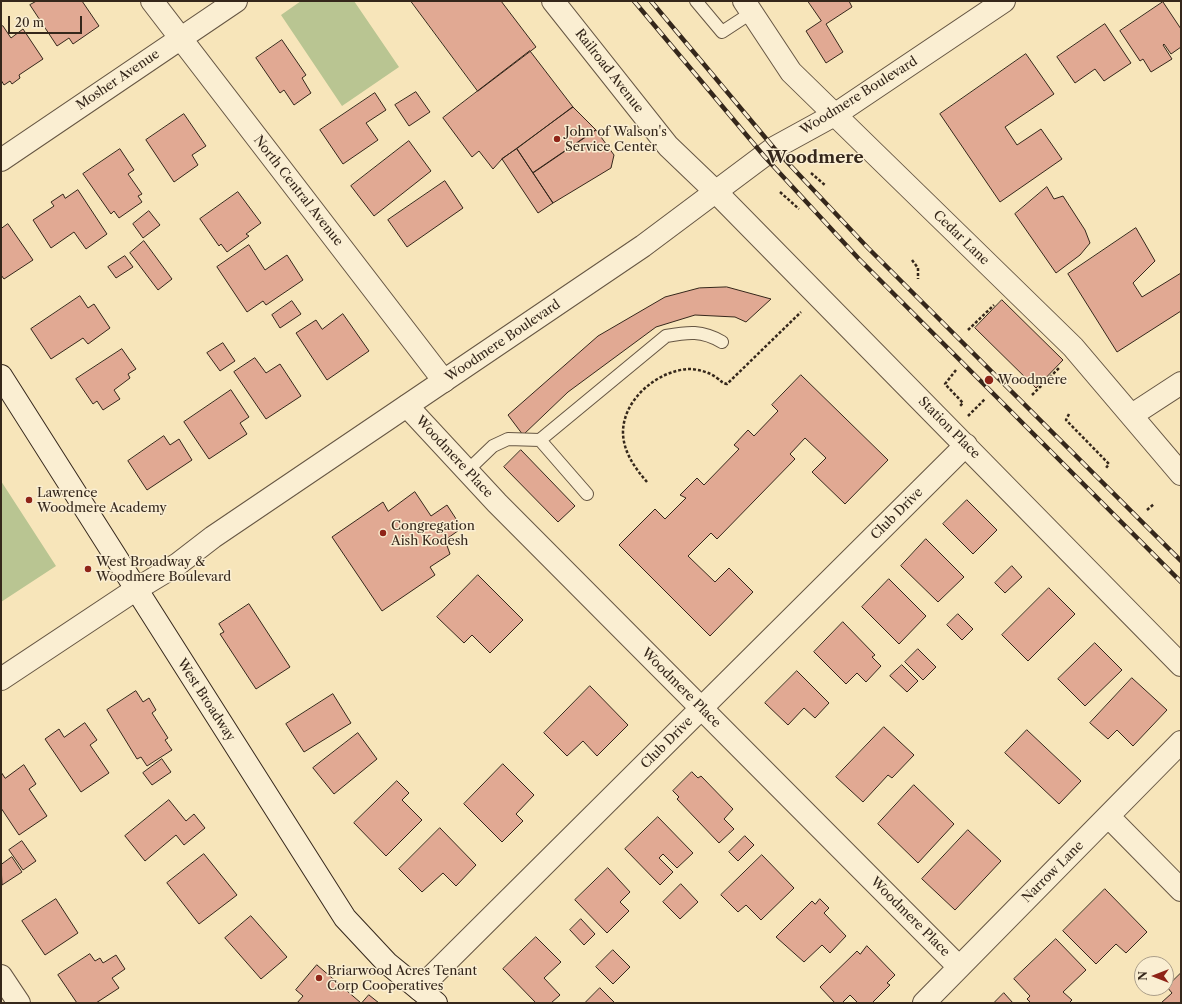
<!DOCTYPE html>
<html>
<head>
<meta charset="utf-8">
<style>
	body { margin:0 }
	#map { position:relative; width:1182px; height:1004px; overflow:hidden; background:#f7e5ba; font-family:"Libre Caslon Text",serif }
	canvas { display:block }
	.frame { position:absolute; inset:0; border:2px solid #35271b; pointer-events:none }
	.north { position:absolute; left:1134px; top:956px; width:40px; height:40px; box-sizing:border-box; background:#faeed2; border:1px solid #ab9e89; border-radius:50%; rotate:270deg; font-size:11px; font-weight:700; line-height:16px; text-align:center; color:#35271b }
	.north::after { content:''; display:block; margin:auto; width:14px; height:18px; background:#8f2418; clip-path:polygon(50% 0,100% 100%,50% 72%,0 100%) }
	.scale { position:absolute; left:8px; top:16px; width:74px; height:18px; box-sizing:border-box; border:2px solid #35271b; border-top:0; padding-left:5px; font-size:12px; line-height:14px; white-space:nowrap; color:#35271b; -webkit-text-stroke:3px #faeed2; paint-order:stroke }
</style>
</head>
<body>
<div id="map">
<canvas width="1182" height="1004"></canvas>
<div class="frame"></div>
<div class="north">N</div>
<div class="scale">20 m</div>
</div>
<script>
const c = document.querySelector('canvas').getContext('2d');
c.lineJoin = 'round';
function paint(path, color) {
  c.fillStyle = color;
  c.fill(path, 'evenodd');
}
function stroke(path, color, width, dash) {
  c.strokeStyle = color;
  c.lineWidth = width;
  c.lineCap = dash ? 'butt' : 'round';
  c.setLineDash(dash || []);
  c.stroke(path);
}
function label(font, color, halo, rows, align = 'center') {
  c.font = font + ' "Libre Caslon Text",serif';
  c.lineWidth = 3;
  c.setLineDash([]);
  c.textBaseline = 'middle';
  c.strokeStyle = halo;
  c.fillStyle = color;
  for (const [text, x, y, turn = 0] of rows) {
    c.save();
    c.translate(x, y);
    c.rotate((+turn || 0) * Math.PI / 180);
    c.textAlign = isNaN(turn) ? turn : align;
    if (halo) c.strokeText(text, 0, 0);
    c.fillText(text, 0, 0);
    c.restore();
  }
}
const green = new Path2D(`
	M301,1h53l45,66 -57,39 -61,-91z
	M1,481l55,85 -55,36z`);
const building = new Path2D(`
	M37,1h45l17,25 -26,18 -4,-6 -12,8 -27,-41z
	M411,1h90l35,46 -58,44z
	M808,1h41l3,6 -26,17 17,28 -17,11 -20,-32 15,-10z
	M1163,2l18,27v18l-10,7 -7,-10 -1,1 9,14 -21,13 -8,-13 -3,2 -20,-30z
	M1105,24l26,39 -27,18 -9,-12 -20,14 -18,-26z
	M3,26l8,12 12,-9 20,30 -24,16 1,3 -8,6 -2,-3 -6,4 -3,-5v-53z
	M282,40l24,35 -4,3 9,15 -17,12 -10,-15 -4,3 -24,-35z
	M530,51l43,56 -71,52 -9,10 -14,-18 -7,6 -29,-39z
	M1026,54l28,40 -49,33 12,18 24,-16 21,30 -62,43 -60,-88z
	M416,92l14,20 -21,14 -14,-21z
	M375,93l11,17 -20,13 12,17 -35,24 -23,-34z
	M573,107l23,23 -63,43 -16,-24z
	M184,114l22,32 -14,9 6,10 -24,17 -28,-42z
	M596,130l18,25 -3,13 -58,35 -20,-30z
	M409,141l22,30 -57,45 -23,-30z
	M120,149l14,21 -6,4 14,20 -4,2 4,6 -23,16 -5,-7 -3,3 -28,-40z
	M517,149l36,54 -15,10 -36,-54z
	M445,181l18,27 -56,39 -19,-27z
	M1047,187l7,12 9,-3 22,34 5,13 -10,12 -24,18 -41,-59z
	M78,190l29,44 -21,15 -12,-17 -23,16 -18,-28 21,-14 -3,-4 12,-8 2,4z
	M238,192l23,31 -15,11 3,2 -22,16 -6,-8 -2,2 -19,-27z
	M149,211l11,14 -17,13 -10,-14z
	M8,224l25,36 -29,19 -3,-4v-46z
	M1136,228l19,33 -22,22 9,14 39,-24v38l-64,41 -49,-78z
	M144,241l28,38 -14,11 -28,-37z
	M249,245l16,25 22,-15 16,25 -37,25 -3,-4 -16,11 -30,-45z
	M125,256l8,11 -17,11 -8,-11z
	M727,287l44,12 -25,23 -11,-5 -40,-2 -39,12 -88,65 -45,43 -15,-20 90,-79 67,-39 34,-9z
	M80,296l8,12 6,-4 16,24 -22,16 -5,-6 -32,21 -20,-30z
	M1002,300l61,60 -27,28 -61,-60z
	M292,301l9,13 -21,14 -8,-13z
	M343,314l26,37 -42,29 -31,-47 20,-13 6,9z
	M223,343l12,18 -15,10 -13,-18z
	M122,349l14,20 -8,5 2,4 -16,12 6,9 -17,11 -6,-9 -4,3 -17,-25z
	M255,358l11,15 14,-9 21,32 -35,23 -32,-47z
	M801,375l87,85 -43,44 -33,-32 14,-14 -21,-20 -15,16 5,5 -78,80 -6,-6 -23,23 27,26 14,-14 24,24 -43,44 -91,-91 36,-36 10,10 21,-21 -6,-3 17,-17 7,7 35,-36 -5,-4 14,-15 6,6 24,-25 -6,-6z
	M231,390l18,27 -9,6 7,11 -38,25 -25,-37z
	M164,436l6,9 9,-6 13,21 -45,30 -19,-29z
	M521,450l54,56 -17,16 -54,-55z
	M415,492l16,24 16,-11 15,23 -17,12 5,14 -20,13 5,8 -53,36 -50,-74 51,-35 5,9z
	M967,500l30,30 -24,24 -30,-30z
	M926,539l38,38 -26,25 -37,-36z
	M1012,566l10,11 -17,16 -10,-10z
	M478,575l45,45 -33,33 -18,-18 -8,8 -27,-26z
	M889,579l37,37 -27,28 -37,-37z
	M1049,588l26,26 -47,47 -26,-26z
	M249,604l41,63 -34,22 -36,-55 4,-2 -5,-8z
	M958,614l15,15 -11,11 -15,-15z
	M843,622l32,33 -3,2 9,9 -15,16 -9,-9 -11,11 -32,-32z
	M1095,643l27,27 -37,36 -27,-27z
	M918,649l18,18 -13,13 -18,-18z
	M902,665l16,16 -11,11 -17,-16z
	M797,671l32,32 -14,15 -11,-10 -16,17 -23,-22z
	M1132,678l35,32 -34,36 -16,-16 -9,9 -18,-16z
	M590,686l38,39 -31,31 -14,-15 -16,15 -23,-23z
	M136,691l7,11 6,-4 7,12 -4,3 16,25 -3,2 7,10 -25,16 -6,-9 -4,2 -30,-49z
	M333,694l18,29 -47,29 -18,-28z
	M85,723l12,17 -7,5 19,28 -28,19 -36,-53 14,-10 5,8z
	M884,727l30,28 -22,23 -4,-3 -25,27 -27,-25z
	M1027,730l54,51 -22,23 -54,-51z
	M358,733l19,26 -43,35 -21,-26z
	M162,759l9,13 -19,13 -9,-12z
	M503,764l31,31 -18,19 7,7 -21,21 -38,-38z
	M24,765l12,19 -7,5 18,27 -28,19 -18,-27v-36l4,6z
	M692,772l6,6 3,-2 32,33 -9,10 10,10 -15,14 -42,-44 2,-2 -6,-6z
	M397,781l12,12 -7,7 20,20 -36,36 -32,-33z
	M914,785l40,39 -36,39 -40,-39z
	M169,800l17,21 8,-7 11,14 -21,17 -8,-10 -31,26 -20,-25z
	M658,817l35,36 -16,15 -14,-14 -4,4 14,14 -13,13 -35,-36z
	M440,828l36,37 -20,21 -13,-13 -21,19 -23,-23z
	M968,830l33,31 -46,49 -33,-31z
	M745,836l9,9 -16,16 -9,-9z
	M22,841l14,20 -13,9 -14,-20z
	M204,854l33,41 -38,29 -32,-41z
	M762,855l32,33 -33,32 -15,-15 -8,7 -17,-17z
	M12,857l10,15 -20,13 -1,-20z
	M608,868l22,24 -10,10 9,9 -22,22 -32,-33z
	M681,884l17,18 -18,17 -17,-17z
	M1105,889l42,43 -21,21 -10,-9 -20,20 -33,-33z
	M56,899l22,34 -33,22 -23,-34z
	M820,899l9,9 -5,5 22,23 -16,17 -8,-8 -18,17 -28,-25 36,-36 3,3z
	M251,916l36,41 -26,22 -36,-41z
	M581,919l14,15 -11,11 -14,-15z
	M536,937l25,25 -17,16 16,17 -9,8h-15l-33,-34z
	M1056,939l30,31 -23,22 9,8 -3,3h-38l-4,-4 3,-3 -16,-17z
	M867,946l28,29 -8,8 3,2 -18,18h-14l-8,-8 -8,8h-7l-15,-16 37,-36 3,3z
	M613,950l17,17 -17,17 -17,-17z
	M90,954l5,7 5,-3 3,5 13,-8 9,14 -13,9 7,10 -23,15h-19l-19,-28z
	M317,965l44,38h-64l6,-7 -7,-6z
	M1181,973v30h-20l11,-10 -5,-6z
	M600,988l15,15h-30z
	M1004,993l9,10h-19z
	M369,995l10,8h-17z`);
const path = new Path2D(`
	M811,173l15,13
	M780,192l19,17
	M912,260l6,8v11
	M968,330l26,-25
	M956,370l-11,14 18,19 -3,3
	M1032,395l27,-27
	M1069,414l-3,6 43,44 -3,4
	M968,416l17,-17
	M647,482c-12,-14 -23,-29 -24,-48 -1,-34 34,-63 65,-65 10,0 21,3 29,9 4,3 5,5 10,6l74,-72
	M1147,510l7,-6`);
const service = new Path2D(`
	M696,1l26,31 29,-19
	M540,440l47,54
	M467,471l26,-25 15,-7 32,1 126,-104c22,-4 36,-6 56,6`);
const minor = new Path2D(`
	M152,1l292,380
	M553,1l115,145 48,46 465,473
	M744,1l47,71 282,275 108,127
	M1,160l235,-159
	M407,406l90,97 462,464
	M1132,415l49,-32
	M1108,816l73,74
	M1,976l18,27
	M419,989l547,-544
	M924,1003l257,-261`);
const tertiary = new Path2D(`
	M1,679l134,-89 43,-26 35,-27 430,-291 131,-98 62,-34 168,-113`);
const secondary = new Path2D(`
	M1,376l344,542 42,45 49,40`);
const rail = new Path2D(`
	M634,1l130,155 95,103 322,323
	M651,1l123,147 94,100 313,313`);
const markers = [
	[557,139,4,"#8f2418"],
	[989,380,5,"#8f2418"],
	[29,500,4,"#8f2418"],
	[383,533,4,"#8f2418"],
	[88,569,4,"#8f2418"],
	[319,978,4,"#8f2418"]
];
const streetNames = [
	["Railroad Avenue",609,71,52],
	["Mosher Avenue",118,80,-34],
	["Woodmere Boulevard",859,96,-32],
	["North Central Avenue",298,191,52],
	["Cedar Lane",961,238,44],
	["Woodmere Boulevard",503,341,-34],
	["Station Place",949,428,45],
	["Woodmere Place",454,457,47],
	["Club Drive",897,514,-45],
	["Woodmere Place",681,688,45],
	["West Broadway",206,700,57],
	["Club Drive",667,743,-45],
	["Narrow Lane",1053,872,-45],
	["Woodmere Place",910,917,45]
];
const poiNames = [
	["John of Walson's",565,132],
	["Service Center",565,147],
	["Woodmere",998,380],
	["Lawrence",37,493],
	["Woodmere Academy",37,508],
	["Congregation",391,526],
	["Aish Kodesh",391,541],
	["West Broadway &",96,562],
	["Woodmere Boulevard",96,577],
	["Briarwood Acres Tenant",327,971],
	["Corp Cooperatives",327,986]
];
const districtNames = [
	["Woodmere",815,158]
];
paint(green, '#b9c592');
paint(building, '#e1a993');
stroke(building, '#35271b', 1);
stroke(service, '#665643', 14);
stroke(minor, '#665643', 24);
stroke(tertiary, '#665643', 24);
stroke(secondary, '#35271b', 24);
stroke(path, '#35271b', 2.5, [3, 2]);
stroke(service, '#faeed2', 12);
stroke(minor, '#faeed2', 22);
stroke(tertiary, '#faeed2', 22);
stroke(secondary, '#faeed2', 22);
stroke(rail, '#35271b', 4.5);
stroke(rail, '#faeed2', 3, [9]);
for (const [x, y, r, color] of markers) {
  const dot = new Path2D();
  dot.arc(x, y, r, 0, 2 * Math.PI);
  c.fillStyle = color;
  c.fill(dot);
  stroke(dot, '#faeed2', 1.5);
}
label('13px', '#35271b', '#faeed2', streetNames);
label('13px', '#35271b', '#faeed2', poiNames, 'left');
label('bold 17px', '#35271b', '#faeed2', districtNames);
</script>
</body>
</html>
